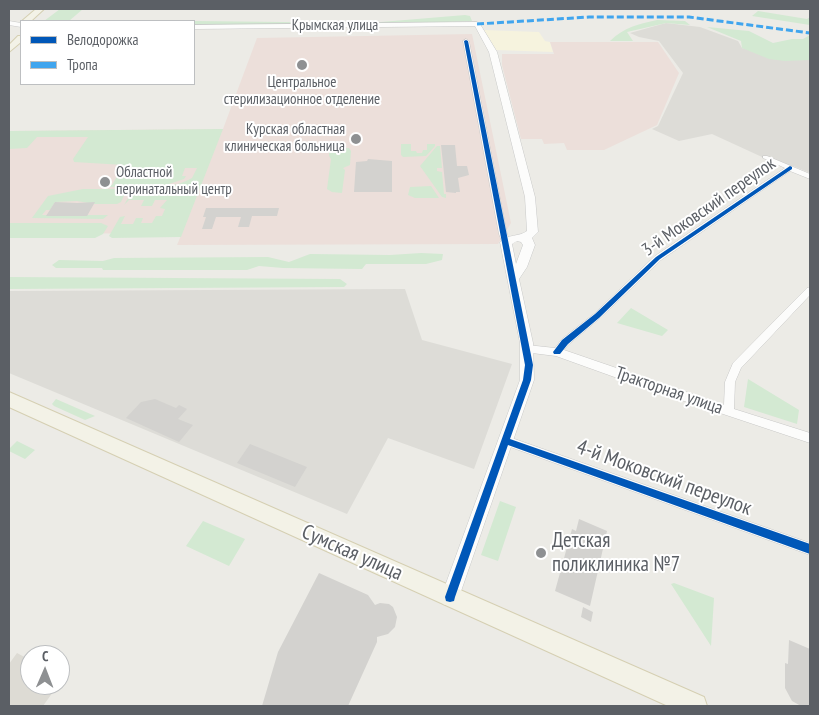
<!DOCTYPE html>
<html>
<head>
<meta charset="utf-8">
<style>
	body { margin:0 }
	#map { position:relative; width:819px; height:715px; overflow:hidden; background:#ecebe6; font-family:"PT Sans Narrow",sans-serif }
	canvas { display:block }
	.frame { position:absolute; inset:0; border:10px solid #5b5f65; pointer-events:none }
	.legend { position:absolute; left:20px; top:20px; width:175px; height:65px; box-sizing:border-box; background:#fff; border:1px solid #bdbfc1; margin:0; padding:6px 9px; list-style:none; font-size:15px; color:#5b5f65 }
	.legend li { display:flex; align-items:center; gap:10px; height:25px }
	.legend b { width:25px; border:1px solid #bdbfc1 }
	.north { position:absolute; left:20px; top:645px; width:50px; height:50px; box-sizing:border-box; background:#fff; border:1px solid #bdbfc1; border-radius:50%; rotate:1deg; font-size:14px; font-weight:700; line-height:20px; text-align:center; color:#5b5f65 }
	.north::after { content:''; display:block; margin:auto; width:18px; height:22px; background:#8e9092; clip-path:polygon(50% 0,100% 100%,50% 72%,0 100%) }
</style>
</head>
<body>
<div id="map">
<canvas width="819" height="715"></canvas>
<div class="frame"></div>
<ul class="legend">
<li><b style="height:6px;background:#0057b8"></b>Велодорожка</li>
<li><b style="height:6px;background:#40a5ee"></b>Тропа</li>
</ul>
<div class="north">С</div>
</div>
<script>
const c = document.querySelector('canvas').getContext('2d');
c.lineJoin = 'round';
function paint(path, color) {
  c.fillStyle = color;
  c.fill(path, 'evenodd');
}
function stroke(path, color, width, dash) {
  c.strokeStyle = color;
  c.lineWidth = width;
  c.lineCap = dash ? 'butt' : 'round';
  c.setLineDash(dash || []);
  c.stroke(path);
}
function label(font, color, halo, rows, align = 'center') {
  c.font = font + ' "PT Sans Narrow",sans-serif';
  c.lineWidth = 4;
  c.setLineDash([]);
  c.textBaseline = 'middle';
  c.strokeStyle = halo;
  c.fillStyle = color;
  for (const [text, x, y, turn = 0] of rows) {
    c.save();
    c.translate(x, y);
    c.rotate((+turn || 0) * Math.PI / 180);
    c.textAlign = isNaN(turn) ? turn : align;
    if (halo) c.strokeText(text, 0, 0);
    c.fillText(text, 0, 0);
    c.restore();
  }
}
const commercial = new Path2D(`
	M484,30l55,2 6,9 5,1 3,10 -57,-2z`);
const industrial = new Path2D(`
	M666,23l34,4 38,14 4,7 68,12v113l-17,-7 -7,2 -74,-34 -33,7 -27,-12 6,-3 25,-53 -24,-32 -20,-4 -9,-4z
	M405,289l17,51 90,24 -38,105 -86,-31 -41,76 -338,-141v-82z`);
const education = new Path2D(`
	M17,653l13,7v25h28l-15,21h-34v-42z`);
const medical = new Path2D(`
	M472,34l39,189 -13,21 -321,1 5,-12 -173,1v-103l214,-2 34,-91z
	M550,42h108l21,31 -22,52 -53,25h-37l-3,-7 -20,1 -2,-5h-21l-19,-74v-11h52z`);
const green = new Path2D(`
	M60,9h23l-14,12h-25z
	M758,11l49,8 3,-2v8l-58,-9z
	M465,15l5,1 2,5 -95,4 -183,1v-5l175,2z
	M657,20l28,1 5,4 -24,-2 -39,9 6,9h-23c14,-14 29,-17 47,-21z
	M707,27l42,4 24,12 19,-4h11l7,-4v25l-25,1 -16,-2 -27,-11 -1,-7z
	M223,129l-42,108 -69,1 -3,-2 11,-19 5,-1 -4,8h12l3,-6h7l-2,5h11l4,-7h6l3,-7 -5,-1 7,-8h-12l-3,6h-11l3,-6h-15l-5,5 9,-15c22,-6 35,1 59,-12l5,-10h-12l-3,8h4l-2,3 -21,7 -59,1 -1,-2h9l12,-20 -50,-3 -1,-3 15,-22h-51l-10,11 -18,1v-18z
	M401,144h10v7h5l1,2h5l1,-3h4v-6h8v2l-9,10 -23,1 -2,-2z
	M437,146h3l2,22h-5v3l5,1 2,22h2v4l-4,-1 -22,-31z
	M336,148h13l2,3 -1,14 -7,3 2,2 -3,23 -10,-1 -5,-3 4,-30 -2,-3v-4z
	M431,186l8,12h-24l-7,-3 2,-8z
	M83,189h40l3,2 -5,11 -4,2h-23l-17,-3 -22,1 -5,8h-4l-4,5h66l-5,4 -71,-1 16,-22z
	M9,223h92l7,3 -5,8 -8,4h-86z
	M421,253l22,1 -1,6 -16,4h-60l-4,5 -79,-1 -24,-2 -12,4h-144l-1,-2h-46l-4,-3 7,-5 44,1 11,-3 154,-1 21,5 21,-8 80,1z
	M9,277l331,2 7,5 -3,3 -335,2z
	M631,308l37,22 -6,6 -45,-13z
	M748,379l51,31 -2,14 -53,-17z
	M56,399l39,17 -10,4 -31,-14 -2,-2z
	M17,441l18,9 -10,9 -16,-8v-2z
	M500,501l16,6 -18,54 -17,-6z
	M203,521l42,18 -16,27 -43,-20z
	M674,583l40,15 -3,48 -40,-62z`);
const building = new Path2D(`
	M441,145h14l2,21h10l2,9 -11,3 2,14h-4v1l-10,-1z
	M368,159l24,2v31h-38l2,-30 11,-1z
	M55,202l22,1 18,-1 -8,14h-41z
	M206,208h73l-2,8h-25l-3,11h-11l3,-10h-25l-4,12h-10l4,-12h-3z
	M155,399l21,9 3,-3 8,4 -9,10 15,6 -14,17 -53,-24 15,-16z
	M250,444l57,23 -12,20 -58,-24z
	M579,519l28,12 -17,75 -35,-15 17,-62 4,2z
	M319,573l49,22 7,10 5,-2 9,1 4,3 4,10 -2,10 -7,7 -11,3v5l-29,64h-86l16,-54z
	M583,607l10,5 -2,10 -10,-5z
	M789,640l21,9v57h-9l-9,-5 -7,-13v-25l3,1z`);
const street = new Path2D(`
	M466,39l3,2 38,193 3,8 -4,3 -3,-1 -4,-10 -36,-193z
	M763,156h4l43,18v5l-20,-8 -129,89 -61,58 -32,27 -4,5 160,55 1,-23 8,-19 74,-75 3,-1v8l-69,73 -6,14 -1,27 76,24v10l-165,-55 -89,-32 -32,-4 -2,-3 2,-3 3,-1 28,3 7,-9 32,-25 61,-58 130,-88 -22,-10z
	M506,436l304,107v12l-308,-111 -2,-3 2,-3z`);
const secondary = new Path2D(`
	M9,21l12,2v4l-12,-2z
	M477,22l3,2 17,28 38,145 3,35 -6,6 3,7 -8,22 -8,12 14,64 1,37 -75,217 -2,7 -7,2 -7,-2 -2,-7 79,-217v-37l-20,-101c8,-8 19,-5 27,-11l-2,-34 -36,-145 -14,-26 -281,3v-4zM517,241l4,1 2,3 -7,19 -4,-20z`);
const primary = new Path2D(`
	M36,9h8l-13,12h-9z
	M18,36h3v6l-12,10v-7z
	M9,392l695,305 3,9h-39l-659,-299z`);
const quiet = new Path2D(`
	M477,24l112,-7h100l121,16`);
const cycleway = new Path2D(`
	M466,40l2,1 65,324 -2,15 -21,59 300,105v10l-302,-109 -53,152 -1,4 -4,1 -4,-1 -1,-4 78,-217 2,-15 -61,-324z
	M790,166l2,1v2l-132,90 -61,59 -31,26 -8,10h-6l-1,-2 9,-12 33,-26 61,-57z`);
const markers = [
	[302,65,6,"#8e9092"],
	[356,139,6,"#8e9092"],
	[105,182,6,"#8e9092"],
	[541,553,6,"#8e9092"]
];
const farStreetnames = [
	["Крымская улица",335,26]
];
const farPoinames = [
	["Центральное",302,83],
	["стерилизационное отделение",302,100],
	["Курская областная",345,130,"right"],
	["клиническая больница",345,147,"right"],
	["Областной",116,173,"left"],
	["перинатальный центр",116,190,"left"]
];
const streetNames = [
	["3-й Моковский переулок",709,207,-35],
	["Тракторная улица",669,391,19]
];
const nearStreetnames = [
	["4-й Моковский переулок",664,478,20],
	["Сумская улица",352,553,24]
];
const nearPoinames = [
	["Детская",552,541],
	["поликлиника №7",552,565]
];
paint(commercial, '#f6f3de');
paint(industrial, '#dddcd7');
paint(education, '#dddbd4');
paint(medical, '#ecdfda');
paint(green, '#d3e9d2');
paint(building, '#d3d2cf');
stroke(street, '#c8c8c7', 1);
stroke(secondary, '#c8c9c8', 1);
stroke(primary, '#d5cfb2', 2);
paint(street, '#fcfcfb');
paint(secondary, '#fcfcfb');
paint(primary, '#f3f2e7');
stroke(quiet, '#40a5ee', 3, [7, 3]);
paint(cycleway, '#0057b8');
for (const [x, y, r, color] of markers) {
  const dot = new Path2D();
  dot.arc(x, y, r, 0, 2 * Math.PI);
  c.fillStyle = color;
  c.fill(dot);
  stroke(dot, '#fff', 2);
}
label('15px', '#5b5f65', '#fff', farStreetnames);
label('15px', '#5b5f65', '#fff', farPoinames);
label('18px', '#5b5f65', '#fff', streetNames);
label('21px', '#5b5f65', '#fff', nearStreetnames);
label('21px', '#5b5f65', '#fff', nearPoinames, 'left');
</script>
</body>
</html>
